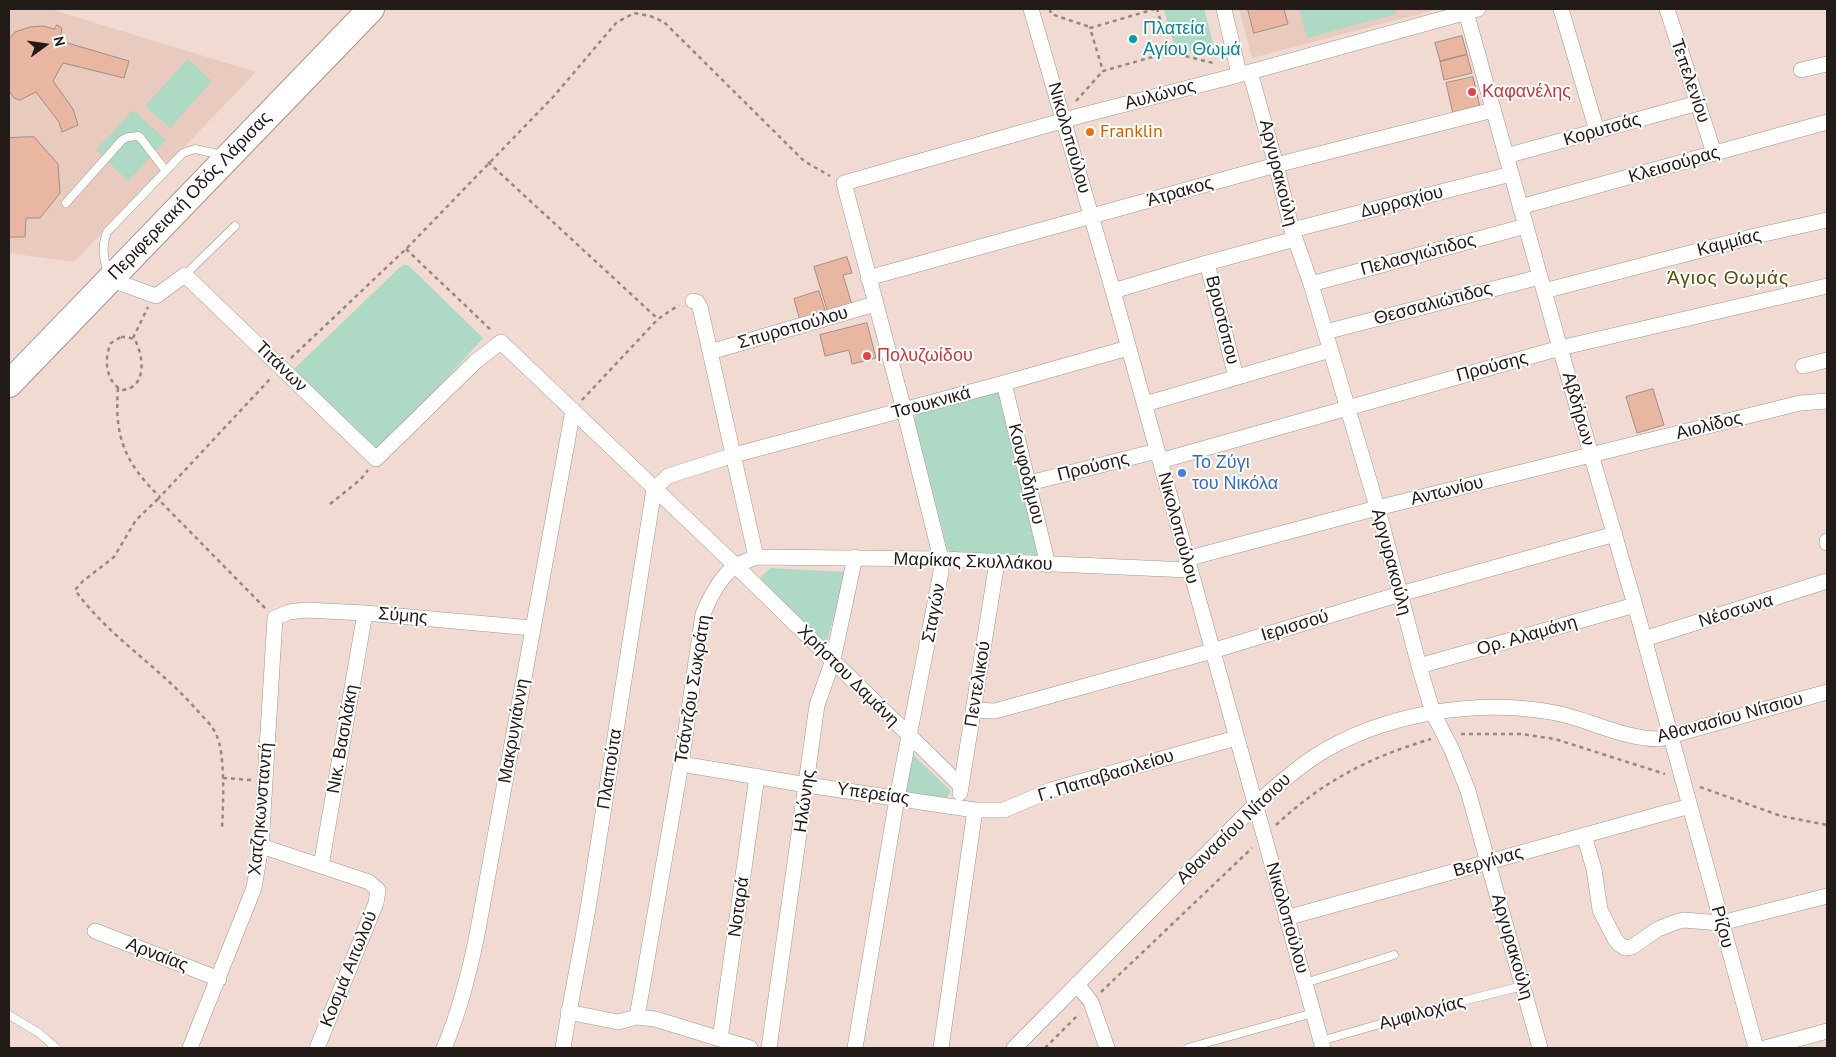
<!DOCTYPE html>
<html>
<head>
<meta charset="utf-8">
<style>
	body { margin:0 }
	#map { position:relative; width:1836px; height:1057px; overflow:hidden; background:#f1dad1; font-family:"PT Sans",sans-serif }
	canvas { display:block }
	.frame { position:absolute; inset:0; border:10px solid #231b18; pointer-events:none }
	.north { position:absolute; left:20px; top:20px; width:50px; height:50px; -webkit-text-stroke:4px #fff; paint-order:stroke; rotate:76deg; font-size:14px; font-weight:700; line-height:20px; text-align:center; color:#231b18 }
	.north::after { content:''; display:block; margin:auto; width:18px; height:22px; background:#231b18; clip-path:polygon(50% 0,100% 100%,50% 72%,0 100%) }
</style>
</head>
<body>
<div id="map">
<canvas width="1836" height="1057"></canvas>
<div class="frame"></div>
<div class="north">N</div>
</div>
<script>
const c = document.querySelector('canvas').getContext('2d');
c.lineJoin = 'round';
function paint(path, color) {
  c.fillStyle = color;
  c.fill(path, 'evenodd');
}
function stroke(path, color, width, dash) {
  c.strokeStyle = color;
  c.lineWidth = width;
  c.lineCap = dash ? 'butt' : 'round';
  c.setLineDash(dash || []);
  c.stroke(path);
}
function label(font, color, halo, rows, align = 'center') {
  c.font = font + ' "PT Sans",sans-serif';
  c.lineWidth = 4;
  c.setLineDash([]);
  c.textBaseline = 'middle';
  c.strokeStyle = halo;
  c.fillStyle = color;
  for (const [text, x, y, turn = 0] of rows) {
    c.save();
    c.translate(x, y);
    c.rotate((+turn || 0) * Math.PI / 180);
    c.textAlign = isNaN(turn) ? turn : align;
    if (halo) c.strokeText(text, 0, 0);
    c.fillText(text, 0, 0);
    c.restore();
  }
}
const built = new Path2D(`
	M9,9h41l206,63 -182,190 -65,-9z
	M1239,9h199l-186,49z`);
const green = new Path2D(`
	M1166,9h38l13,48 -42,-9 -11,-38z
	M1299,9h96l1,5 -89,24z
	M188,59l24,22 -42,47 -25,-22z
	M133,110l33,30 -38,41 -32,-31z
	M404,265h4l75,73 -94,104 -8,5 -8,2 -80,-74 2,-7 105,-101z
	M1000,390l40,159 -3,6 -86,-3 -4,-4 -33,-129 4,-7z
	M770,568l74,4 1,4 -19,69 -68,-65z
	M912,754l39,37 -7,10 -40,-8z`);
const building = new Path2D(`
	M1248,9h36l4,15 -34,9z
	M57,25l5,3 -1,6 3,8 65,19 -5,17 -61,-15 -10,18 20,28 5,16 -16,7 -3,-10 -23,-30 -16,8 -6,-2 -5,-7v-52l6,-7 15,-5 13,-1 11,3z
	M1462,36l5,18 -27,7 -5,-18z
	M1467,55l5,18 -28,7 -4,-18z
	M1473,77l7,30 -27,7 -7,-31z
	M34,137l24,27 2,29 -20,25h-14l-1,19h-16v-99z
	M847,257l5,16 -9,2 9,30 -24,8 -14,-46z
	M819,291l7,22 -26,8 -6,-22z
	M867,323l9,35 -24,6 -3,-14 -24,6 -5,-21z
	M1653,389l11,36 -27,8 -11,-36z`);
const path = new Path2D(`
	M1050,9l1,5 39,13
	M1155,9l-65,19 13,43 67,-19 -13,-43
	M1170,52l43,11 1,3
	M1076,101l26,-29
	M488,162l170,157
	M406,249l86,82
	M121,337h7l7,3c9,17 12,48 -13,50 -17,-9 -18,-32 -11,-47z
	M133,338l15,-31
	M291,358l115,-109 148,-153 62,-73 18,-10 16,3 14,6 140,139 26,15
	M118,388c-4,49 7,75 42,109
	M582,400l76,-81 21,-14
	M158,499l-22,21 -22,37 -31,24 -8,9c33,46 83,76 120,118 7,8 17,17 21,26 10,20 7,73 6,96
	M330,504l31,-25 7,-9
	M265,608l-107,-109 113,-121
	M1461,734h60l34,5 110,35
	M223,778l28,2
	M1700,787l81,29 46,9
	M1276,825c47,-44 94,-68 155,-86
	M1101,992l151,-144
	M1045,1048l34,-34`);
const lane = new Path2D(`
	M66,203l56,-63 6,-3 11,-1 27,35
	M108,275c-4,-16 -7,-28 -1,-43l76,-79 12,-4 27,6
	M185,275l50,-49
	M1305,983l89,-28
	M9,1015l30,18 17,15
	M1321,1041l121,-35 81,-20
	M1188,1048l125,-35`);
const street = new Path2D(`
	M1031,9l82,282 210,757
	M1224,9l15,65
	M1561,9l36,122
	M1667,9l47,144
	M1466,12l94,336 75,257 121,443
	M1801,70l26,-6
	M1250,72l26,93 16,65 19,54 69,233 39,149 14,47 19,37 16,41 72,257
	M1506,156l192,-53
	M1520,207l307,-85
	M1292,230l219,-56
	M1207,263l29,114
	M868,278l408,-113 217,-55
	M109,279l47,17 29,-21 191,184 99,-97 26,-20 235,224 225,220
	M1311,284l215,-58
	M1113,291l94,-28 88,-24
	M1544,291l211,-55 72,-16
	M1325,332l215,-55
	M710,352l165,-48
	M1803,366l24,-6
	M1004,383l44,182
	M1145,404l185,-54
	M1160,461l400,-113 267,-62
	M1029,483l128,-32
	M1827,541v2
	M756,557l185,2 248,11
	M1186,559l191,-51 423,-105 27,-2
	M1644,639l183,-58
	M1419,666l216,-61
	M974,710l21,1 217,-60 188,-57 215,-60
	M681,764l126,21 168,25h29l47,-20 185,-52
	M960,793l37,-231
	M1584,835l10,34 6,41 15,29 4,5 6,4 7,-1 26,-18 18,-7 7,-2 38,3 106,-27
	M261,846l108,36 9,8 -2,13 -59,145
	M321,866l44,-253
	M1286,918l404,-112
	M95,931l124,48
	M1077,984l14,18 16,46
	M568,1012l50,10 19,-5 18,2 95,29
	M637,1017l44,-253 22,-150c7,-17 18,-39 34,-49 6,-3 13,-5 19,-8l-56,-250 -3,-5 -4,-1
	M720,1039l37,-263
	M190,1048l64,-160 7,-42 14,-228 14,-6 16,-2 60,3 167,15
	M444,1048c16,-37 25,-74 33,-113l96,-525
	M563,1048c8,-51 19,-101 27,-152 22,-136 43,-272 64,-407l14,-13 66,-21 270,-72 124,-35
	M769,1048l48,-343 16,-45 22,-103
	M855,1048l42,-250 44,-226v-13l-37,-149 -60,-227 235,-67 171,-44 228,-63
	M941,1048l34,-238
	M1014,1048l241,-243c19,-17 38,-34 59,-48 68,-44 164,-59 242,-44 35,7 67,26 103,26l168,-47
	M1765,1048l62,-17`);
const highway = new Path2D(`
	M9,384l362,-375`);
const markers = [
	[1133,39,5,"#0f9aa8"],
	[1472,92,5,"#e0444e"],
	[1090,132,5,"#e8710a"],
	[867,356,5,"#e0444e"],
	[1182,473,5,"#3f7fe0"]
];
const cultureNames = [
	["Πλατεία",1143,29],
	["Αγίου Θωμά",1143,50]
];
const streetNames = [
	["Τεπελενίου",1690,81,71],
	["Αυλώνος",1160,95,-15],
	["Κορυτσάς",1602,130,-16],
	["Νικολοπούλου",1069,138,74],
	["Κλεισούρας",1674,165,-16],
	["Αργυρακούλη",1278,173,76],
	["Άτρακος",1180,192,-16],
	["Περιφερειακή Οδός Λάρισας",190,196,-46],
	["Δυρραχίου",1402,202,-14],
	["Καμμίας",1729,243,-14],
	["Πελασγιώτιδος",1418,255,-15],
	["Θεσσαλιώτιδος",1433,304,-15],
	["Βρυοτόπου",1222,320,76],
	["Σπυροπούλου",793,328,-16],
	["Τιτάνων",281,367,44],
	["Προύσης",1492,367,-15],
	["Τσουκνικά",931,403,-15],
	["Αβδήρων",1578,409,74],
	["Αιολίδος",1709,426,-14],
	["Προύσης",1093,467,-14],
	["Κουφοδήμου",1026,474,76],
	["Αντωνίου",1447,491,-14],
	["Νικολοπούλου",1178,528,75],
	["Μαρίκας Σκυλλάκου",973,562,2],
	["Αργυρακούλη",1391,562,75],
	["Νέσσωνα",1736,611,-17],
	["Σταγών",934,613,-79],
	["Σύμης",403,616,5],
	["Ιερισσού",1295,626,-17],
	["Ορ. Αλαμάνη",1527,636,-16],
	["Χρήστου Δαμάνη",848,676,45],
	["Πεντελικού",978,684,-81],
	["Τσάντζου Σωκράτη",693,689,-81],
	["Αθανασίου Νίτσιου",1730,718,-15],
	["Μακρυγιάννη",514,731,-80],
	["Νικ. Βασιλάκη",343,739,-80],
	["Πλαπούτα",610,769,-81],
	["Γ. Παπαβασιλείου",1106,776,-17],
	["Υπερείας",873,794,8],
	["Ηλώνης",805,801,-82],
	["Χατζηκωνσταντή",261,809,-85],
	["Αθανασίου Νίτσιου",1234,829,-44],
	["Βεργίνας",1488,862,-16],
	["Νοταρά",739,907,-82],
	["Νικολοπούλου",1287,918,74],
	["Ρίζου",1722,927,75],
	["Αργυρακούλη",1512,947,74],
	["Αρναίας",157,955,21],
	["Κοσμά Αιτωλού",349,969,-68],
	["Αμφιλοχίας",1422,1013,-15]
];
const healthNames = [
	["Καφανέλης",1482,92],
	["Πολυζωίδου",877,356]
];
const foodNames = [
	["Franklin",1100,132]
];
const shopNames = [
	["Το Ζύγι",1192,463],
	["του Νικόλα",1192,484]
];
const neighbourhoodNames = [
	["Άγιος Θωμάς",1728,279]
];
paint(built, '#e8cbbe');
paint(green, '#aed9c4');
paint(building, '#e8b6a1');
stroke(building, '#a28d84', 1);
stroke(lane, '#a8938a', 9);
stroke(street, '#a8938a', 16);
stroke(highway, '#a8938a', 28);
stroke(path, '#978780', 2.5, [4, 4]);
stroke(lane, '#fff', 8);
stroke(street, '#fff', 15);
stroke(highway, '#fff', 26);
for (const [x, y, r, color] of markers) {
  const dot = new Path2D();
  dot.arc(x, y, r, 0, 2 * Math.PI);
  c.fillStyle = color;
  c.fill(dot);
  stroke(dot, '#fff', 2);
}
label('18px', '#0d838f', '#fff', cultureNames, 'left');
label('18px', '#231b18', '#fff', streetNames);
label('18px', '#be3a42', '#fff', healthNames, 'left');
label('18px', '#c56008', '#fff', foodNames, 'left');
label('18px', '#366cbe', '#fff', shopNames, 'left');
c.letterSpacing = '1px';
label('19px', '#544b0a', '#fff', neighbourhoodNames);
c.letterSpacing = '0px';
</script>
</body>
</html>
